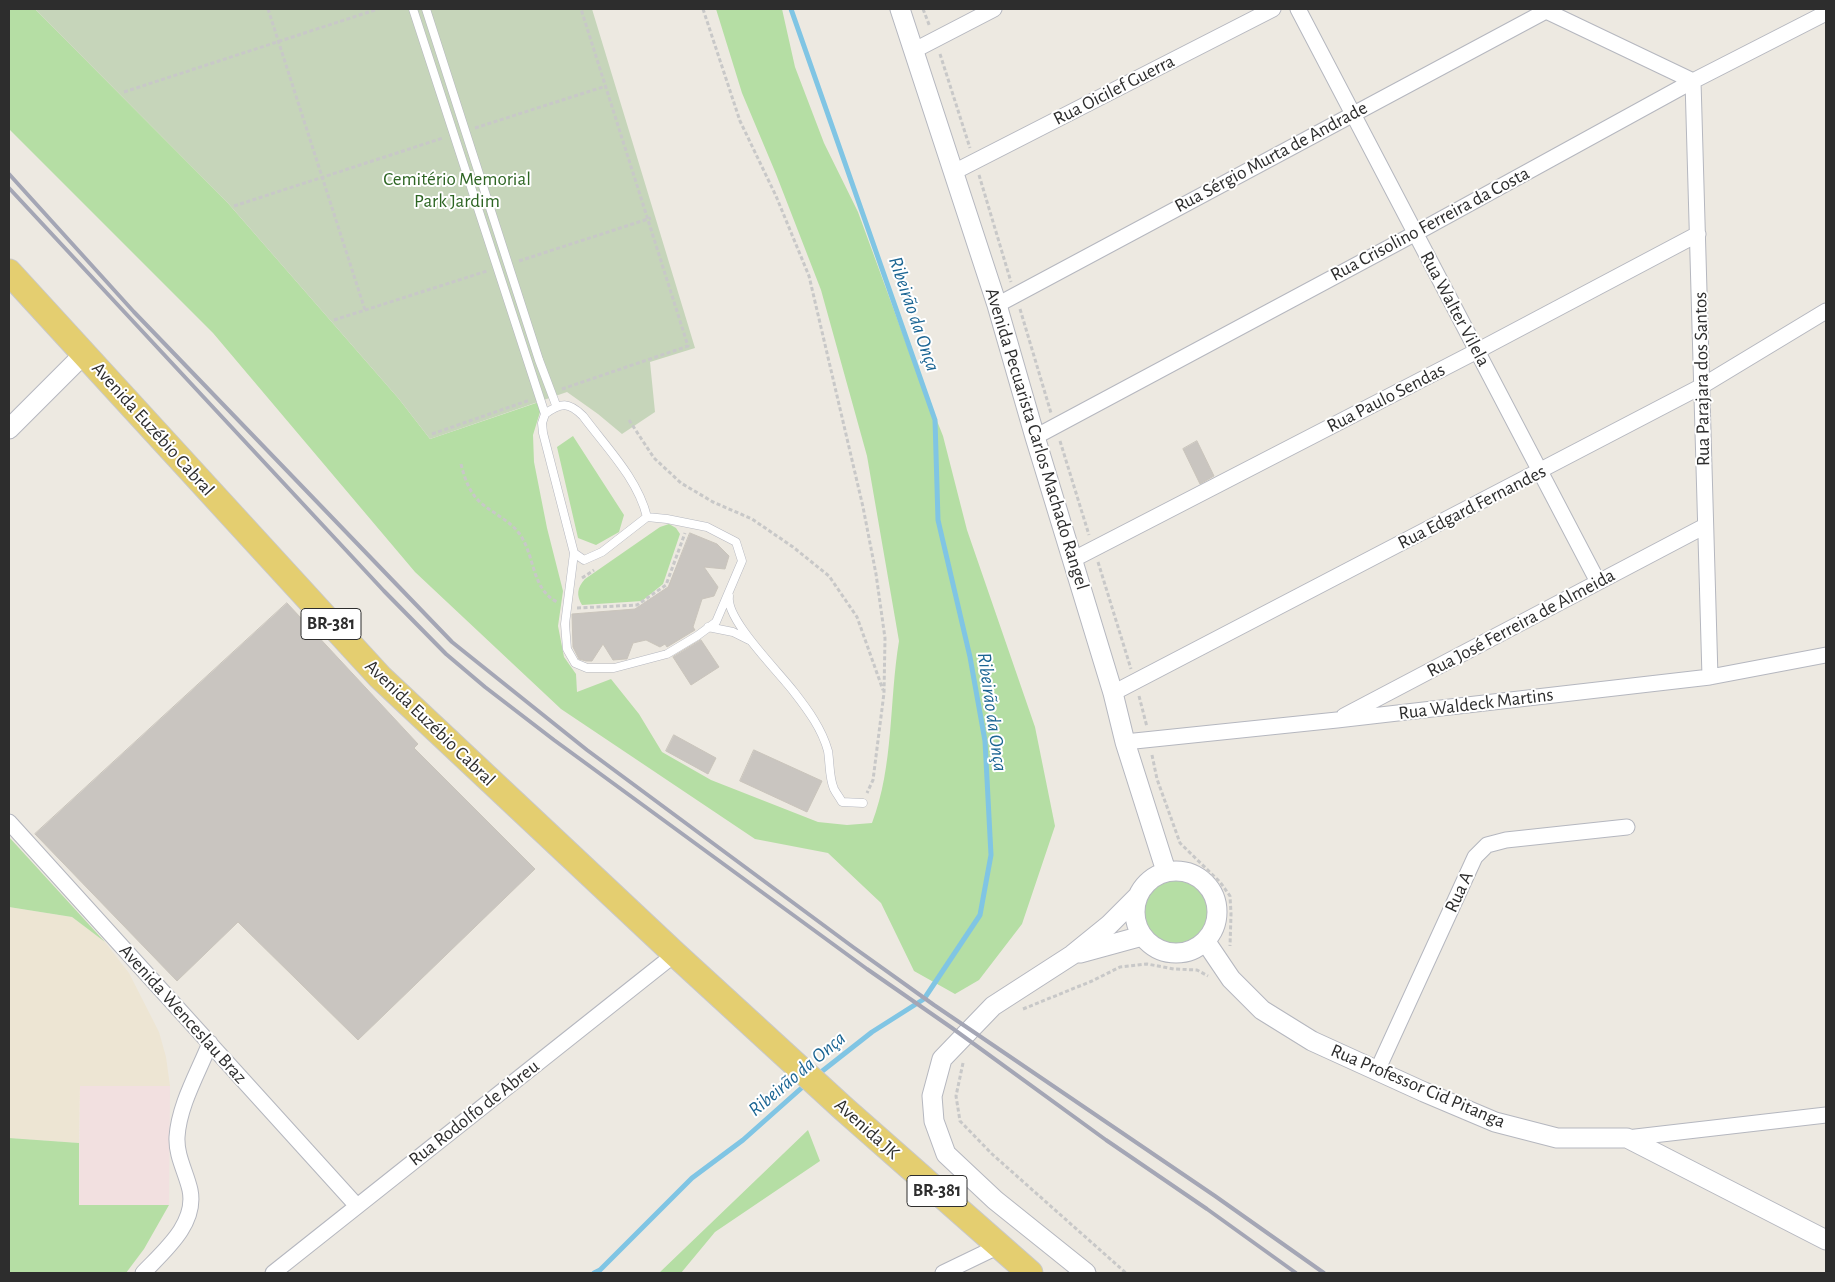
<!DOCTYPE html>
<html>
<head>
<meta charset="utf-8">
<style>
	body { margin:0 }
	#map { position:relative; width:1835px; height:1282px; overflow:hidden; background:#ede9e1; font-family:"Alegreya Sans",sans-serif }
	canvas { display:block }
	.frame { position:absolute; inset:0; border:10px solid #2d2d2d; pointer-events:none }
</style>
</head>
<body>
<div id="map">
<canvas width="1835" height="1282"></canvas>
<div class="frame"></div>
</div>
<script>
const c = document.querySelector('canvas').getContext('2d');
c.lineJoin = 'round';
function paint(path, color) {
  c.fillStyle = color;
  c.fill(path, 'evenodd');
}
function stroke(path, color, width, dash) {
  c.strokeStyle = color;
  c.lineWidth = width;
  c.lineCap = dash ? 'butt' : 'round';
  c.setLineDash(dash || []);
  c.stroke(path);
}
function label(font, color, halo, rows, align = 'center') {
  c.font = font + ' "Alegreya Sans",sans-serif';
  c.lineWidth = 4;
  c.setLineDash([]);
  c.textBaseline = 'middle';
  c.strokeStyle = halo;
  c.fillStyle = color;
  for (const [text, x, y, turn = 0] of rows) {
    c.save();
    c.translate(x, y);
    c.rotate((+turn || 0) * Math.PI / 180);
    c.textAlign = isNaN(turn) ? turn : align;
    if (halo) c.strokeText(text, 0, 0);
    c.fillText(text, 0, 0);
    c.restore();
  }
}
const education = new Path2D(`
	M9,907l63,10 33,25 24,31 30,59 7,25 4,29h-90l-1,57 -70,-5z`);
const medical = new Path2D(`
	M80,1086h90l-1,119h-90z`);
const green = new Path2D(`
	M9,9h26l192,193 172,197 31,40 109,-37 1,10 -7,23 1,27 13,66 16,63 -5,35 6,31 12,17 1,18 34,-13 28,35 23,38 49,28 107,42 29,3 25,-2c22,-57 17,-122 27,-182l-32,-185 -46,-166 -45,-116 -34,-81 -26,-84h66l13,58 29,76 34,69 48,131 37,93 24,94 68,197 20,99 -33,98 -43,56 -24,14 -41,-23 -33,-68 -53,-50 -73,-14 -194,-130 -146,-137 -202,-239 -204,-204z
	M573,436l51,79 -5,17 -23,13 -18,-7 -21,-91z
	M669,524l7,4 4,6 -17,50 -21,17 -60,4c-6,-10 -5,-17 3,-26l75,-52z
	M9,837l96,105 -33,-25 -63,-10z
	M1142 912a34 34 0 1 1 68 0a34 34 0 1 1-68 0Z
	M808,1130l12,31 -105,71 -34,41h-22z
	M9,1138l70,5v62h90l-25,44 -18,24h-117z`);
const cemetery = new Path2D(`
	M35,9h557l103,339 -45,14 5,50 -33,22 -24,-20 -31,-22 -137,47 -31,-40 -172,-197z`);
const stream = new Path2D(`
	M791,9l144,411 3,100 32,137 15,84 6,114 -11,60 -56,84 -52,33 -56,44
	M594,1273l6,-3 92,-92 51,-38 63,-56`);
const building = new Path2D(`
	M1197,441l17,35 -14,8 -17,-35z
	M690,533l27,11 12,12 -4,13 -21,-2 14,20 -4,9 -12,3 -9,28 2,3 -28,17 -2,-3 -5,3 -14,-7 -13,3 -6,16h-2l-12,1 -10,-16 -11,17h-6l-7,-2 -6,-12 -1,-33 63,-5 33,-22z
	M287,603l131,141 -4,4 121,121 -177,171 -120,-118 -61,59 -142,-147z
	M701,640l18,27 -28,18 -18,-28z
	M674,735l42,23 -8,16 -42,-23z
	M754,750l68,31 -15,31 -67,-31z`);
const path = new Path2D(`
	M268,9l97,301
	M703,9l37,112 36,75 33,80 54,231 13,67 9,64 -1,55 -11,87 -6,13
	M923,9l7,18
	M940,54l30,94
	M124,92l254,-83
	M475,128l131,-42
	M979,175l32,107
	M234,206l209,-68
	M519,261l132,-43
	M1020,309l31,104
	M334,320l153,-49
	M562,389l126,-43 -107,-337
	M629,420l25,38 27,25 32,19 39,17 41,28 36,29 28,41 26,73
	M432,434l98,-34
	M1060,441l29,94
	M461,464c3,12 7,25 16,35 13,14 33,20 44,37 14,22 11,53 36,66
	M1098,562l33,107
	M582,578l12,-8
	M577,608l60,-3 29,-20 19,-52
	M1139,696l8,31
	M1152,755l5,24 23,64 40,39 10,14 1,18 -1,32
	M1023,1009l69,-28 28,-14 27,-3 27,5 23,1 11,6
	M963,1063l-7,33 4,25 32,33 134,119`);
const service = new Path2D(`
	M413,9l132,405 -3,9 1,10 31,120 10,7 18,-8 45,-35c-9,-38 -41,-70 -64,-101 -14,-14 -22,-14 -38,-2
	M426,9l113,351 17,45
	M574,553l-9,71 2,25 8,14 12,5h27l53,-14 30,-18 19,-14 26,-61 -6,-19 -29,-15 -40,-8 -20,-2
	M729,596c-4,23 50,76 65,96 14,18 28,37 34,59 2,12 1,27 6,38 2,4 6,9 8,13l21,1
	M708,627l25,5 16,8`);
const minor = new Path2D(`
	M1298,9l300,573
	M1542,9l151,72 17,596
	M913,51l81,-42
	M954,172l319,-163
	M997,305l549,-294
	M1035,437l381,-204 277,-152 133,-68
	M1074,559l403,-208 221,-117
	M1113,693l589,-307 124,-75
	M1344,716l361,-190
	M1125,742l212,-22 373,-43 116,-22
	M9,822l348,384
	M1377,1071l98,-214 12,-12 19,-5 121,-13
	M1627,1138l199,-23
	M143,1273c21,-22 54,-49 47,-83 -4,-18 -14,-34 -13,-53 2,-32 21,-64 33,-94
	M273,1273l402,-319
	M943,1273l56,-27`);
const tertiary = new Path2D(`
	M900,9l97,296 38,132 78,256 12,49 41,129
	M9,429l75,-75
	M1135 912a41 41 0 1 1 82 0a41 41 0 1 1-82 0Z
	M1206,942l25,37 31,31 50,31 112,51 71,30 62,16h70l199,102
	M1080,953l62,-17
	M1086,1273l-91,-73 -49,-46 -12,-33 -2,-25 10,-37 51,-53 79,-51 37,-30 28,-28`);
const primary = new Path2D(`
	M9,272l371,405 295,277 169,155 186,164`);
const rail = new Path2D(`
	M9,174l125,138 318,330 135,108 266,197 81,58 281,191 109,77
	M9,188l375,403 62,63 39,33 69,53 313,229 85,59 154,112 101,69 89,64`);
const shields = [
	[331,624,60],
	[937,1191,60]
];
const shieldNames = [
	["BR-381",331,624],
	["BR-381",937,1191]
];
const streetNames = [
	["Rua Oicilef Guerra",1114,90,-27],
	["Rua Sérgio Murta de Andrade",1271,157,-28],
	["Rua Crisolino Ferreira da Costa",1430,224,-28],
	["Rua Walter Vilela",1455,309,62],
	["Rua Parajara dos Santos",1702,379,-91],
	["Rua Paulo Sendas",1386,398,-27],
	["Avenida Euzébio Cabral",153,429,48],
	["Avenida Pecuarista Carlos Machado Rangel",1037,439,73],
	["Rua Edgard Fernandes",1472,507,-27],
	["Rua José Ferreira de Almeida",1521,623,-28],
	["Rua Waldeck Martins",1476,704,-7],
	["Avenida Euzébio Cabral",430,723,44],
	["Rua A",1459,892,-65],
	["Avenida Wenceslau Braz",183,1014,48],
	["Rua Professor Cid Pitanga",1418,1086,23],
	["Rua Rodolfo de Abreu",474,1113,-38],
	["Avenida JK",867,1129,42]
];
const parkNames = [
	["Cemitério Memorial",457,179],
	["Park Jardim",457,201]
];
const waterNames = [
	["Ribeirão da Onça",914,314,71],
	["Ribeirão da Onça",992,712,82],
	["Ribeirão da Onça",797,1074,-40]
];
paint(education, '#ede5d3');
paint(medical, '#f2e0e0');
paint(green, '#b5dea4');
paint(cemetery, '#c6d5ba');
stroke(stream, '#80c5e4', 5);
paint(building, '#c9c5c0');
stroke(building, '#c9c4bb', 1);
stroke(service, '#b5b7bf', 9);
stroke(minor, '#b5b7bf', 17);
stroke(tertiary, '#b5b7bf', 21);
stroke(primary, '#c8c8c8', 27);
stroke(path, '#c8c8c8', 3, [4, 2.5]);
stroke(service, '#fff', 8);
stroke(minor, '#fff', 15);
stroke(tertiary, '#fff', 19);
stroke(primary, '#e4ce70', 25);
stroke(rail, '#a4a6b5', 4);
for (const [x, y, w] of shields) {
  const box = new Path2D();
  box.roundRect(x - w / 2, y - 15.5, w, 31, 4);
  c.fillStyle = '#fff';
  c.fill(box);
  stroke(box, '#2d2d2d', 1);
}
label('bold 18px', '#2d2d2d', null, shieldNames);
label('19px', '#2d2d2d', '#fff', streetNames);
label('19px', '#2d6523', '#fff', parkNames);
label('italic 20px', '#1b6593', '#fff', waterNames);
</script>
</body>
</html>
